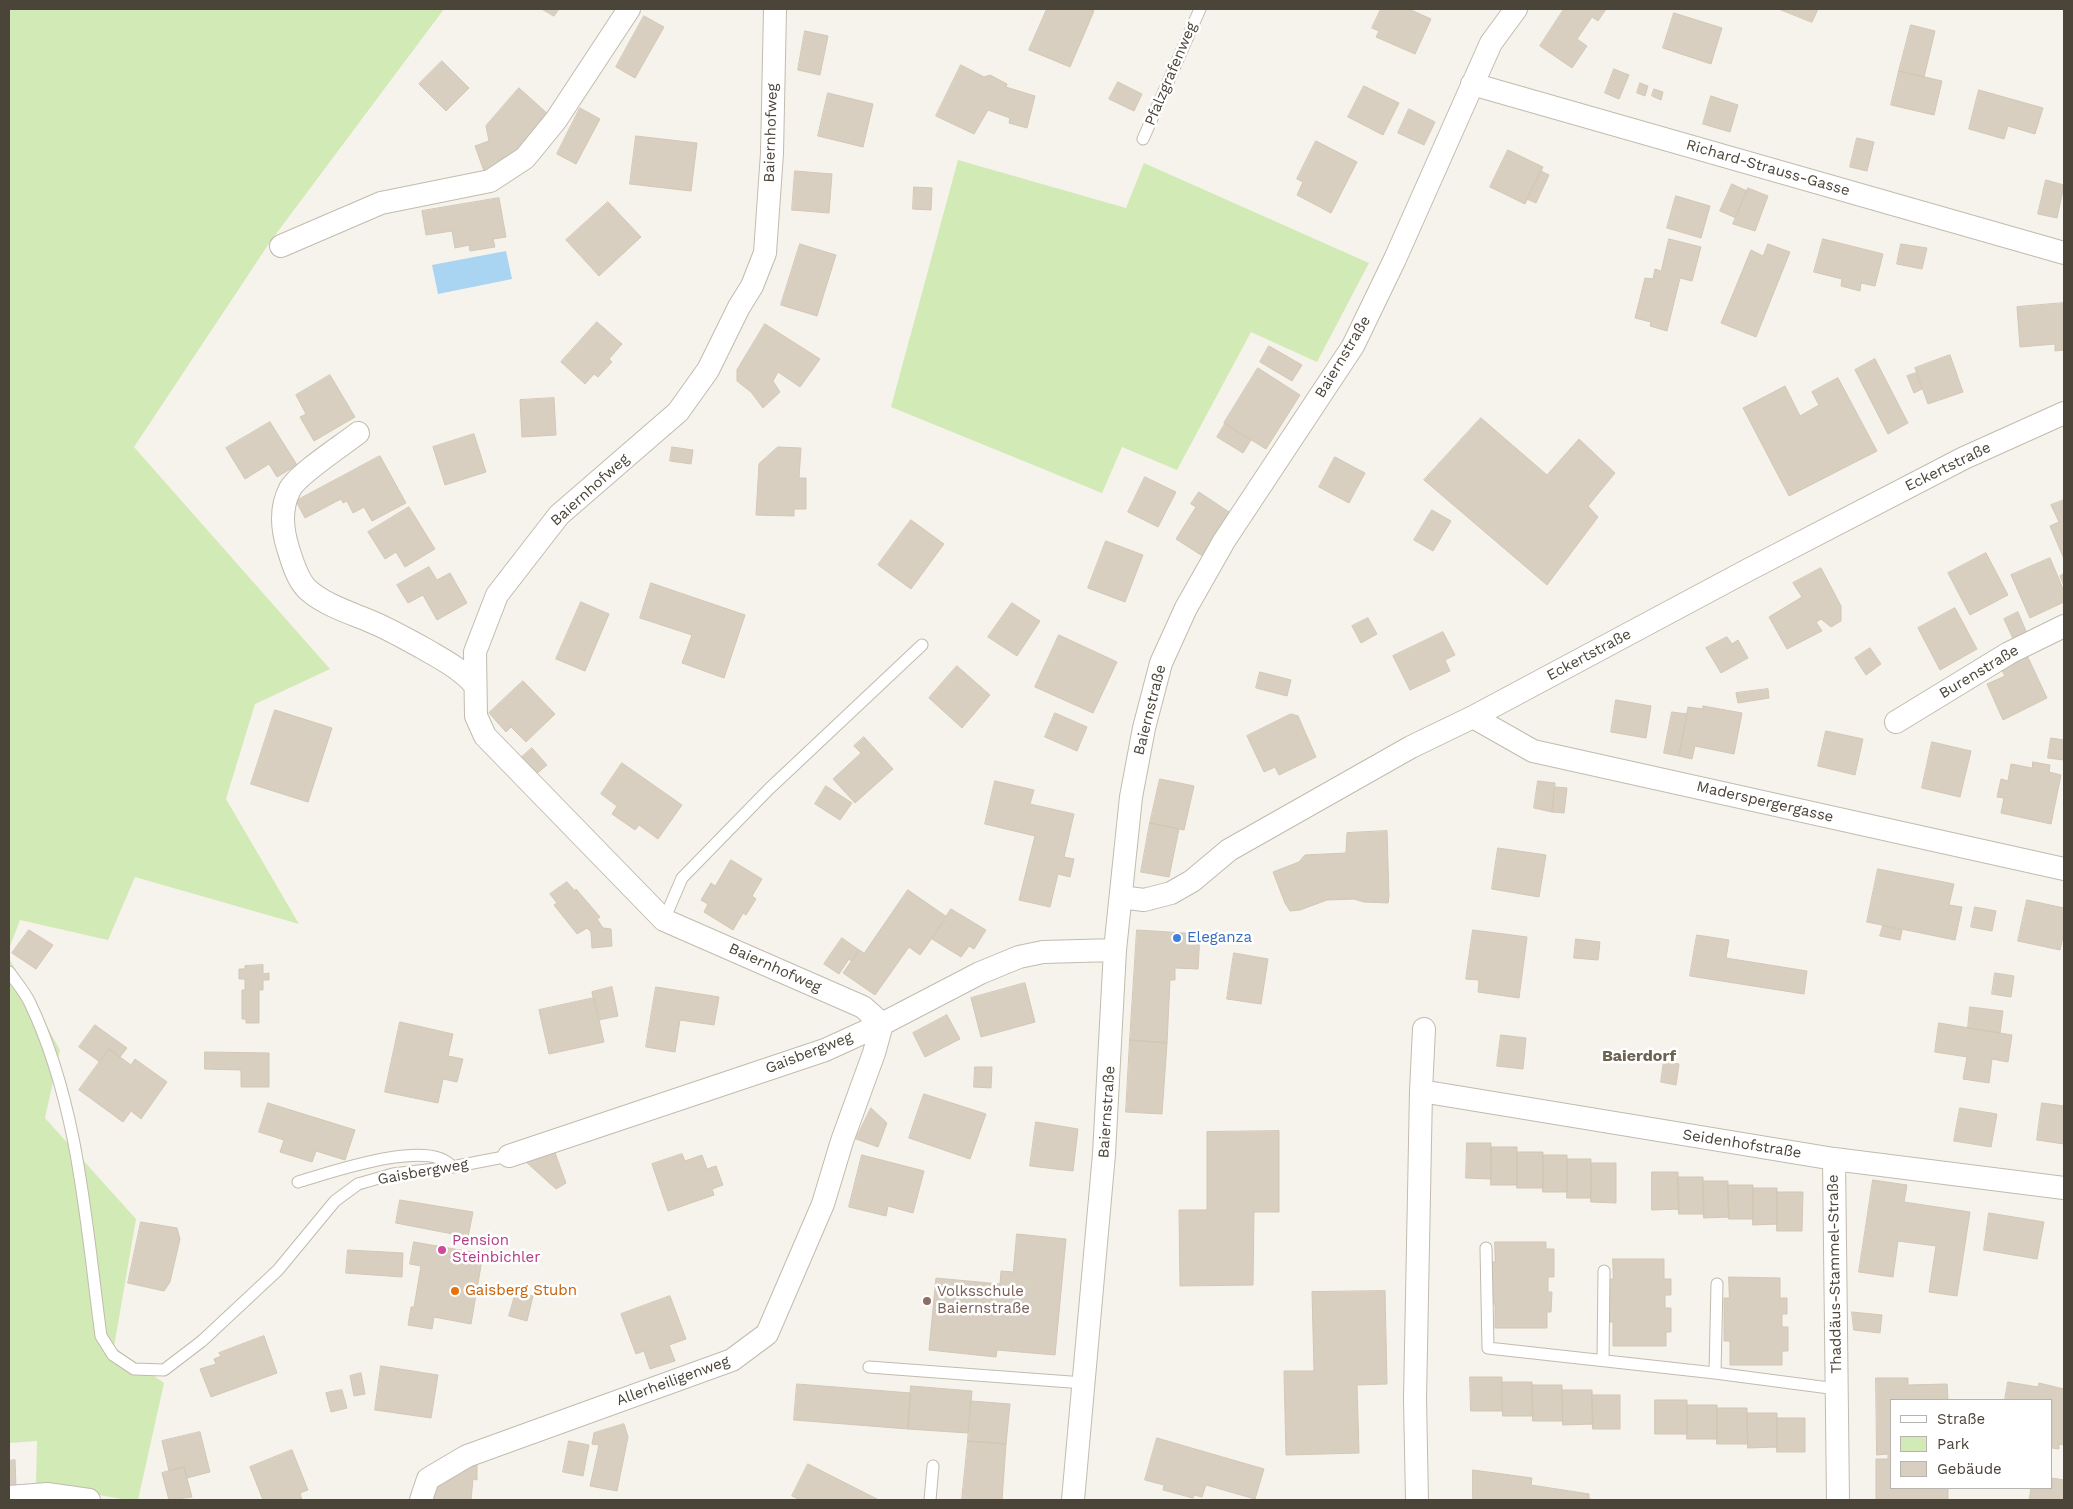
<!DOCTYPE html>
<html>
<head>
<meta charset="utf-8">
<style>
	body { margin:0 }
	#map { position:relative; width:2073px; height:1509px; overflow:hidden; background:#f6f3ec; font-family:"Work Sans",sans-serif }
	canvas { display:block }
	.frame { position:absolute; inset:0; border:10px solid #4b4439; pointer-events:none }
	.legend { position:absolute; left:1890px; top:1399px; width:162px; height:90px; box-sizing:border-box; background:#fff; border:1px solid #b7b4b0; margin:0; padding:6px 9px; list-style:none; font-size:15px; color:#4b4439 }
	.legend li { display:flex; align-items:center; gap:10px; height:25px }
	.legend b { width:25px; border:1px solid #b7b4b0 }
</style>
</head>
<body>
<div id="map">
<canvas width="2073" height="1509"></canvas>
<div class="frame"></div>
<ul class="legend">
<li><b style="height:6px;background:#fff"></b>Straße</li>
<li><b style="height:14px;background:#d2eab5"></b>Park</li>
<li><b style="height:14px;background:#d8cfc1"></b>Gebäude</li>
</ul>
</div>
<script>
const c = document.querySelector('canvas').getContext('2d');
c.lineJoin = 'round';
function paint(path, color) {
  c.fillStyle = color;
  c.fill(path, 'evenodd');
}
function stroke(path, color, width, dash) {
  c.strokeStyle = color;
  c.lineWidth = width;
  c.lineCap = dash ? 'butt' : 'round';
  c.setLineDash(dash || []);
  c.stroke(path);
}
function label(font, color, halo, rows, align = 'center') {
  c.font = font + ' "Work Sans",sans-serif';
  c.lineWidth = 5;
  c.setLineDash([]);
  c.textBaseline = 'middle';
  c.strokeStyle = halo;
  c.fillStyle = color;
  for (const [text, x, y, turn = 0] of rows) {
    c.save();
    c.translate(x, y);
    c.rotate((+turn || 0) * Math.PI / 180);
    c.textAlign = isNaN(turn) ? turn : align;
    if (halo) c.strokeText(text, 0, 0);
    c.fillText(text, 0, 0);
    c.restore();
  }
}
const green = new Path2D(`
	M9,9h435l-174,233 -136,205 196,222 -75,35 -29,95 73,125 -164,-47 -27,63 -88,-20 -11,29z
	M958,160l168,48 18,-45 225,100 -52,99 -66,-30 -74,138 -55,-23 -20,46 -211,-86z
	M9,958l51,92 -15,68 91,101 -22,128 50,36 -26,117h-10l-92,-16 1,-43 -28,2z`);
const water = new Path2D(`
	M506,251l6,28 -74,15 -6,-29z`);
const building = new Path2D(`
	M542,9h17l-5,7z
	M1047,9h41l6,2 -24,56 -41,-17z
	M1381,9h28l22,10 -16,35 -39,-17 3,-6 -7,-3z
	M1564,9h42l-8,12 -6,-4 -15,22 10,7 -15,22 -32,-22z
	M1779,9h39l-6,13z
	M1674,13l48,15 -11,36 -48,-16z
	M644,16l20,11 -29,51 -19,-11z
	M1911,25l24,6 -11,46 -25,-6z
	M805,31l23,5 -8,39 -22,-5z
	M442,61l27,27 -23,23 -27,-27z
	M961,65l23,12 6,-2 17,9 -1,3 29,9 -8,32 -18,-5 1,-5 -22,-8 -14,24 -38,-18z
	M1614,69l15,6 -10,24 -14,-6z
	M1899,71l43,10 -8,34 -43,-10z
	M1118,82l24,12 -8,17 -25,-12z
	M1640,83l8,3 -3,10 -8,-3z
	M1364,86l35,17 -16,32 -35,-18z
	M519,88l30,27 -37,43 -28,13 -9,-25 14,-5 -3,-15z
	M1654,89l9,3 -2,8 -9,-4z
	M1979,90l64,18 -8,26 -27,-8 -4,13 -35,-10z
	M828,93l45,11 -10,43 -45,-11z
	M1711,96l27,9 -8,27 -27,-8z
	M580,108l20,11 -24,45 -19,-10z
	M1409,109l26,13 -11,23 -26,-12z
	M636,136l61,7 -6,48 -61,-7z
	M1857,138l17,4 -7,29 -17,-4z
	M1316,141l41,21 -26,51 -34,-18 6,-13 -6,-3z
	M1508,150l35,17 -18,37 -35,-17z
	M795,171l37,3 -3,39 -37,-3z
	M1541,171l8,4 -13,28 -9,-4z
	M2046,180l18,5 -7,33 -19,-4z
	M1732,184l15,7 -11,27 -16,-7z
	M914,187l18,1 -1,22 -18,-1z
	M1748,188l20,8 -13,35 -22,-7z
	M1676,196l34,10 -9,32 -34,-10z
	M499,198l7,39 -13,2 2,8 -25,4 -1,-6 -14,3 -3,-17 -26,4 -4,-24z
	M608,202l33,35 -42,39 -33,-36z
	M1669,239l32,8 -9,34 -12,-3 -13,53 -17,-5 1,-4 -16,-4 10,-40 8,1 2,-10 6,2z
	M1823,239l60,15 -8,32 -14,-3 -1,8 -19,-5 1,-7 -28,-7z
	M800,244l36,11 -19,61 -36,-11z
	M1768,244l22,8 -34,85 -35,-14 30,-73 12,6z
	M1901,244l26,4 -5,21 -25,-5z
	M2064,303v47l-9,1v-7l-35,3 -3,-40z
	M597,322l25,22 -13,15 3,3 -14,15 -4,-3 -9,10 -24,-22z
	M765,324l55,35 -20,28 -22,-15 -5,9 7,11 -17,16 -12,-16 -14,-11v-11z
	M1269,346l33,19 -10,16 -32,-19z
	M1950,355l13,37 -35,12 -13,-36z
	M1875,359l33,64 -20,11 -33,-64z
	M1258,368l42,27 -34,54 -42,-26z
	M1916,373l6,16 -8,4 -7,-17z
	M330,375l25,42 -41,24 -14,-24 6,-3 -10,-19z
	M1838,378l39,73 -88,45 -46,-88 42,-22 15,30 19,-11 -7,-13z
	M554,398l2,37 -34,2 -2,-37z
	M1481,418l66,57 32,-36 36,34 -27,33 10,11 -51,68 -123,-105z
	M270,422l27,43 -20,12 -8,-13 -24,15 -19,-31z
	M1225,424l26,16 -8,13 -26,-16z
	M474,434l12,38 -41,13 -12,-38z
	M672,447l21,3 -2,14 -21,-3z
	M778,447l23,1 -2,30h7v31h-12v7l-38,-1 3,-51z
	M380,456l26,47 -34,18 -8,-14 -11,6 -6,-12 -4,2 -2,-4 -36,19 -9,-17z
	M1335,457l30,16 -16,30 -30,-16z
	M1145,477l31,15 -18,35 -30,-15z
	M1199,492l33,22 -28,43 -28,-18 20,-32 -5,-3z
	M2064,500v59l-14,-33 9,-4 -8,-17z
	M409,507l26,42 -30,18 -9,-15 -11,7 -17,-27z
	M1432,510l19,11 -18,30 -19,-11z
	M911,520l33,24 -33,45 -33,-24z
	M1106,541l37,14 -18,47 -37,-14z
	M1986,553l22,42 -38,20 -22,-42z
	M2050,558l14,33v11l-34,16 -19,-43z
	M429,567l8,13 13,-7 17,30 -30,17 -14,-25 -15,8 -11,-18z
	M1821,568l20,38v15l-10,6 -10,-8 -5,3 6,9 -35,18 -18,-32 33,-20 -9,-14z
	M2064,574v12l-4,-10z
	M651,583l94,32 -21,63 -42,-15 10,-28 -52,-17z
	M581,602l28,12 -24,57 -29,-12z
	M1012,603l28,18 -23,35 -29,-19z
	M1955,608l22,41 -37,21 -22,-42z
	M2018,612l10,24 -13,7 -11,-24z
	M1368,618l9,16 -16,9 -9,-17z
	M1443,632l12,23 -10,5 5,11 -40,19 -17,-34z
	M1059,635l58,27 -24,51 -58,-26z
	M1727,637l5,7 6,-4 10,18 -27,15 -15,-25z
	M1870,648l11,16 -15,11 -11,-17z
	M2026,653l21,45 -44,22 -16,-36 18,-8 -6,-11z
	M957,666l33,29 -28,33 -33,-30z
	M1260,672l31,8 -4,16 -31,-8z
	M523,681l32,33 -29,28 -15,-15 -5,5 -17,-19z
	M1768,689l1,9 -31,5 -2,-10z
	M1616,700l35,6 -5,32 -35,-6z
	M1703,706l39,7 -8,41 -39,-8 -3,13 -13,-3 9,-49 15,2z
	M275,710l57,18 -24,74 -57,-18z
	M1672,712l15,2 -8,42 -15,-3z
	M1055,713l32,14 -10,24 -32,-14z
	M1291,714l7,2 18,41 -37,18 -4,-8 -11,5 -17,-36z
	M1826,731l37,8 -8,36 -37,-9z
	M864,737l29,32 -38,34 -22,-24 28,-26 -7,-7z
	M2051,738l13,2v20l-16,-2z
	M1932,742l39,9 -11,46 -38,-9z
	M532,748l15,17 -18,15 -14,-17z
	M2033,762l17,3 -1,7 12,3 -10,49 -50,-11 3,-15 -7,-1 4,-18 7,2 3,-17 21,4z
	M622,763l60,42 -24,34 -19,-14 -4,5 -23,-16 5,-8 -16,-12z
	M1160,779l34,7 -10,44 -34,-7z
	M995,781l39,9 -4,14 44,10 -10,43 10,2 -4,18 -12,-3 -8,33 -31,-7 16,-64 -50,-12z
	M1538,781l17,2 -3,29 -18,-4z
	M826,786l26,17 -12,17 -25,-16z
	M1555,787l12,1 -3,25 -12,-1z
	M1150,823l29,6 -10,48 -28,-5z
	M1387,831l2,65 -1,7 -24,-1 -10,-3 -27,1 -27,10 -10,1 -5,-8 -12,-31 26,-10 6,-7 41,-2 1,-20z
	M1498,848l48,7 -7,42 -47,-8z
	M731,860l31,19 -10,17 4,3 -10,16 -3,-2 -10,17 -29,-18 4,-8 -7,-4 10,-17 4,3z
	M1878,869l76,15 -5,21 13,2 -7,33 -88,-18z
	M567,882l8,9 1,-2 24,28 -3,2 6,9 8,1 1,17 -20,2 -1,-16 -4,-4 -10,6 -23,-29 3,-2 -7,-9z
	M908,890l39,27 -27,38 -11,-8 -34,48 -32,-22 16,-23 5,3z
	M2027,900l37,8v25l-4,17 -42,-9z
	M1975,907l21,4 -4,20 -21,-4z
	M951,909l35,21 -12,19 -5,-3 -8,11 -29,-18z
	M1883,926l19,4 -2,10 -20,-4z
	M29,930l24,15 -17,24 -24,-16z
	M1137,930l63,4 -2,35 -23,-1v12h-5l-3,63 -37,-3z
	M1473,930l54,7 -8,61 -41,-6 1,-12 -13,-1z
	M1697,935l32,5 -3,18 81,13 -3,23 -114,-18z
	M842,938l17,12 -5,8 -3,3 -2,-2 -10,15 -15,-10z
	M1576,939l24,3 -2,18 -24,-2z
	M1234,953l34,6 -7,45 -34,-5z
	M263,965v9l6,-1v7h-6v10h-4v33h-13v-4h-4v-29h3v-11h-6v-10h6v-3z
	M1995,973l19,3 -3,21 -19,-3z
	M1025,983l10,39 -54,15 -10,-39z
	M612,987l6,29 -20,4 -6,-28z
	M656,987l63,10 -5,28 -34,-5 -5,32 -29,-5z
	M594,998l10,44 -55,12 -10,-44z
	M1970,1007l33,4 -3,22 -32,-5z
	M947,1015l13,24 -35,18 -12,-24z
	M400,1022l53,12 -5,22 15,3 -6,23 -14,-3 -5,24 -53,-11z
	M1939,1023l73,12 -4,27 -16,-3 -3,24 -26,-4 4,-22 -32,-5z
	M95,1025l32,23 -7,9 -11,-8 -9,13 -21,-15z
	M1501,1035l25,3 -3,31 -26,-3z
	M1130,1040l37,3 -5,71 -36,-2z
	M109,1049l22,16 4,-6 32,23 -26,37 -10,-8 -8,11 -44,-32z
	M205,1052l64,1v34h-28v-17l-36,-1z
	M1664,1061l15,3 -3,21 -15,-3z
	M975,1067h17l-1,21 -17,-1z
	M924,1094l62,20 -16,45 -61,-21z
	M268,1103l87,27 -10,30 -29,-9 -4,11 -32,-10 4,-12 -25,-8z
	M2042,1103l22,3v38l-27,-4z
	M871,1108l16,15 -9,24 -22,-8z
	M1960,1108l37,6 -6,33 -37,-6z
	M1036,1122l42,7 -5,42 -43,-5z
	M1279,1131v81h-25l-1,73 -73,1 -1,-76h28v-78z
	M1467,1143h24v36l-25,-1z
	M1491,1147h26v38h-26z
	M554,1150l12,33 -10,6 -31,-28z
	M1517,1152h26v36h-26z
	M682,1154l3,7 17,-6 5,14 9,-3 7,19 -11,4 2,6 -46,16 -16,-47z
	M862,1155l62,16 -11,42 -25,-7 -2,10 -37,-9z
	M1543,1155h24v37h-24z
	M1567,1159h24v39h-24z
	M1591,1163h25v40l-25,-1z
	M1652,1172h26l1,37 -27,1z
	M1678,1177h25l1,37h-25z
	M1873,1180l34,5 -3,17 66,10 -13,84 -28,-4 7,-46 -38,-5 -5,36 -34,-5z
	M1703,1181h25l1,36 -25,1z
	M1728,1185h25v34h-24z
	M1753,1188h24v36l-24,1z
	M1777,1192h26l-1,39h-25z
	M400,1200l73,12 -5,25 -72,-14z
	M1989,1213l55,9 -7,37 -53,-9z
	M141,1222l36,6 3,11 -10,43 -6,9 -36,-8z
	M1017,1234l49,5 -11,116 -58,-5 -1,7 -67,-7 7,-72 64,6 1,-13 12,1z
	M414,1242l69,12 -12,70 -37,-7 -2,12 -24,-4 3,-18h3l7,-41 -11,-2z
	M1495,1242h51v7h8v28h-6v15h4l-1,20h-4v16h-52v-24h-4v-42h4z
	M348,1250l55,3 -1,24 -56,-4z
	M1613,1259h51v20h7v16h-6v13h6v24h-5v14h-53v-24h-6v-43h6z
	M1729,1277l51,1v20h7v16h-5v13h6v24h-6v14h-52v-24h-6v-43h5z
	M1385,1291l2,93 -30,1 2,68 -73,2 -2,-84h30l-2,-79z
	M516,1292l17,4 -6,25 -18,-5z
	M670,1296l16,43 -17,6 6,16 -25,8 -6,-18 -8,3 -15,-40z
	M1852,1312l30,3 -2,18 -26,-3z
	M264,1336l13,37 -66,24 -11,-28 16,-5 -2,-5 7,-3 -2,-3z
	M381,1366l57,9 -7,43 -56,-8z
	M361,1373l4,21 -11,2 -4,-20z
	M1470,1377h32v34h-31z
	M1876,1378h32v7l39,-1 1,16h-56v88h56v12h-72v-41h12v-5l-11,1z
	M1502,1382h30l1,34h-30z
	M2008,1382l30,5 1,-4 25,6v56l-5,-1v5l-7,-1v-48h-47z
	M797,1384l114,9 -3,36 -114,-9z
	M1532,1385h30l1,36h-30z
	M911,1386l61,5 -4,42 -60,-4z
	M342,1390l5,18 -16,4 -5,-19z
	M1562,1390h30l1,34 -30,1z
	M1592,1395h28v34h-27z
	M1655,1400h32v34h-32z
	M971,1401l39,3 -4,40 -38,-3z
	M1687,1405h30v34h-30z
	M1717,1408h30l1,36h-31z
	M1747,1413h30v34l-29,1z
	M1777,1418h28v34h-28z
	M624,1424l4,13 -11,54 -27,-5 9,-41 -7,-1 2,-11z
	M200,1432l10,40 -23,6 -3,-11 -15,4 -7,-30z
	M1157,1438l107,31 -9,30 -49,-14 -4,12 -8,-2 -1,3 -30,-8 1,-5 -19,-5z
	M569,1441l20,4 -6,31 -20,-4z
	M968,1441l38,3 -4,56h-40z
	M292,1450l16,40 -8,3 2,7h-39l-13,-33z
	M15,1460l1,28h-7v-27z
	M468,1464l9,1v15l-4,-1 -2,21h-38l4,-18z
	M808,1464l57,29 14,7h-79l-8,-4z
	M184,1467l8,30 -23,3 -7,-27z
	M1473,1470l59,8 -1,7 58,9v5l7,1h-123z
	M2064,1476v24h-35l2,-12h21v-10l12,2z`);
const service = new Path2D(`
	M1143,139l57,-130
	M664,920l18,-42 87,-89 153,-144
	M9,972c7,10 16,20 21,31 49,103 56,221 71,333l12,19 21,14 30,1 38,-29 76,-71 57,-69 23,-17 35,-10 59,-7 57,-11
	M298,1182c31,-9 132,-45 154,-15
	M1486,1248l2,100 227,25 122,16
	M1603,1360l1,-89
	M869,1367l215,16
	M1715,1373l2,-89
	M930,1500l3,-34`);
const minor = new Path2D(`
	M775,9l-3,144 -7,100 -13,33 -13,21 -31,63 -30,42 -119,103 -62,80 -22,57 1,64 9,20 179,184 199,87 19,17
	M1472,84l592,169
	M281,246l100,-43 109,-22 35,-23 31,-38 73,-111
	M358,433c-15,12 -60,41 -68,56 -10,19 -8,40 -2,59 4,13 9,31 19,41 17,16 44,24 65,33 17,7 34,17 51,26 20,12 37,20 52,37
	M1473,717l60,34 531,118
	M1896,722l113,-69 55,-27
	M1121,897l23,3 27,-7 21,-12 37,-31 182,-103 62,-30 275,-147 216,-112 100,-45
	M1421,1091l413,68 230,29
	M509,1156l316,-106 57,-26 98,-51 39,-16 24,-5 72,-2
	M1834,1159l4,341
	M9,1497l38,-3 42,6
	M421,1500l7,-21 39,-23 265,-96 35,-26 56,-130 19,-63 32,-88 8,-29
	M1073,1500l31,-346 11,-204 16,-153 13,-69 17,-65 25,-55 38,-67 129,-195 42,-87 96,-216 25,-34
	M1417,1500l-2,-101 6,-308 3,-62`);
const markers = [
	[1177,938,5,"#3f7fe0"],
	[442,1250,5,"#d1479c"],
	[455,1291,5,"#e8710a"],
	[927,1301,5,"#8d6e63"]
];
const streetNames = [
	["Pfalzgrafenweg",1171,74,-67],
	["Baiernhofweg",771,133,-88],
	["Richard-Strauss-Gasse",1768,168,16],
	["Baiernstraße",1343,357,-59],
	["Eckertstraße",1948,467,-26],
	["Baiernhofweg",590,490,-42],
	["Eckertstraße",1589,655,-28],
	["Burenstraße",1979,672,-31],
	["Baiernstraße",1150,710,-76],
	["Maderspergergasse",1765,802,13],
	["Baiernhofweg",775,968,24],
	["Gaisbergweg",809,1053,-21],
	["Baiernstraße",1107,1112,-86],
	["Seidenhofstraße",1742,1144,9],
	["Gaisbergweg",423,1172,-10],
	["Thaddäus-Stammel-Straße",1835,1274,-91],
	["Allerheiligenweg",673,1381,-20]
];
const shopNames = [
	["Eleganza",1187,938]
];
const hotelNames = [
	["Pension",452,1241],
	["Steinbichler",452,1258]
];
const foodNames = [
	["Gaisberg Stubn",465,1291]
];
const educationNames = [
	["Volksschule",937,1292],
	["Baiernstraße",937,1309]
];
const neighbourhoodNames = [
	["Baierdorf",1639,1056]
];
paint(green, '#d2eab5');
paint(water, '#a9d4f2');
paint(building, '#d8cfc1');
stroke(building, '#d3c7b4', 1);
stroke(service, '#c2bbae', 13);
stroke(minor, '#c2bbae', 24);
stroke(service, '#fff', 11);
stroke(minor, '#fff', 22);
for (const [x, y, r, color] of markers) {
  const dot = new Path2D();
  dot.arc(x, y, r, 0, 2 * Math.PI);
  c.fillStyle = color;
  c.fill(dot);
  stroke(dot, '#fff', 2);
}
label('15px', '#4b4439', '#fff', streetNames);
label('15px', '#366cbe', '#fff', shopNames, 'left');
label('15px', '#b23c85', '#fff', hotelNames, 'left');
label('15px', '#c56008', '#fff', foodNames, 'left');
label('15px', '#785e54', '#fff', educationNames, 'left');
label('bold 16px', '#6e6250', '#fff', neighbourhoodNames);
</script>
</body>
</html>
